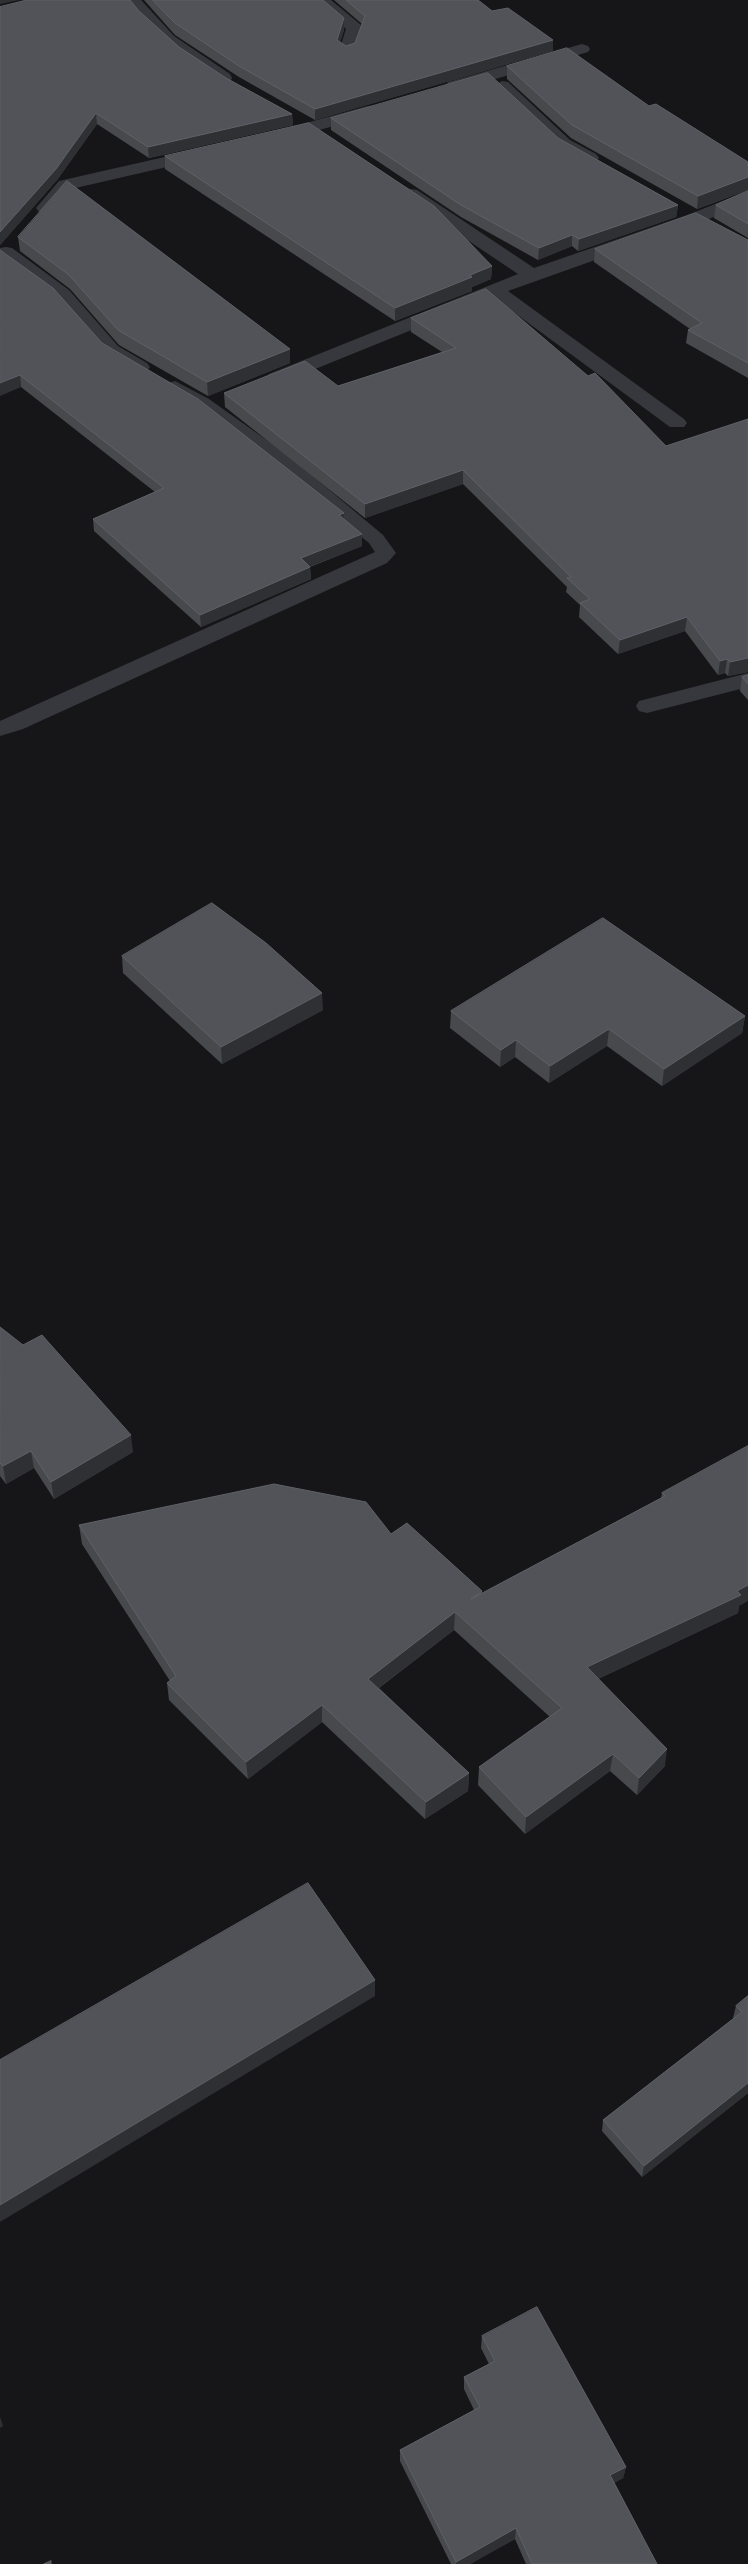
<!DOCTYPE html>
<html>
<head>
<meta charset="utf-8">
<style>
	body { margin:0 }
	canvas { display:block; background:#161618 }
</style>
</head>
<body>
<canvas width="748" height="2564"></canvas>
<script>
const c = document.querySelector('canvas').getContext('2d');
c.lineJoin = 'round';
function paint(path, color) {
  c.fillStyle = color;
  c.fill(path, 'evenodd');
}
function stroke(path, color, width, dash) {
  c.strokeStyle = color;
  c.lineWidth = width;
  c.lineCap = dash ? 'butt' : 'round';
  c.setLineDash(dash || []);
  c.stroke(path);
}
const street = new Path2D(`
	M124,0h17l33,36 56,38 2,4 -2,4c-23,5 -92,-62 -106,-82z
	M313,0h18l30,25 2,3 -10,26 -6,2 -8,-5 7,-22z
	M582,44l6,2 2,3 -2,3 -134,39 -8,-5 2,-4z
	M502,81l6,1 62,58 26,14 3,4 -3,4c-27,7 -80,-54 -100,-72l-2,-4z
	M368,106l6,1 2,4 -2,4 -95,26 -6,-1 -3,-4 3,-4z
	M200,149l6,1 3,4 -3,4 -135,31 -20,23h-12l-3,-4 23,-27z
	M411,189l6,1 117,78 156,-54 58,-23v11l-46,20 -194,69 176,128 3,4 -3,4h-14l-177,-130 -210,85h-14l-3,-4 3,-4 249,-100 -113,-76 -3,-4 3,-4z
	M6,247l6,1 57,42 49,56 29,17 3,4 -3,4h-14l-29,-17 -49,-56 -55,-40v-10z
	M175,381l34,18 77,55 97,81 13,18 -9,10 -364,166 -23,7v-15l375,-169 -6,-9 -123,-100 -78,-52 -3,-4 3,-4z
	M748,673v14l-101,26 -8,-2 -3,-5 3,-5z`);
const wall = new Path2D(`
	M144,0h179l21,18v12l-4,12 6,4 9,-3 7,-19 -28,-24h144l14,11 61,29v11l-238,69 -76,-43 -64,-42z
	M0,7l139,4 40,36 47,31 66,36 1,11 -144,33 -52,-34 -40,56 -57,65z
	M507,66l142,40 99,56v28l-51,19 -126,-71 -64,-59z
	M331,118l227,20 120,67 -2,12 -98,34 -6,-5 -34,14 -77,-43 -130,-87z
	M165,156l327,110 -1,13 -19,8v4l-77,30 -230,-152z
	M748,191v47l-34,-20 2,-13z
	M18,237l272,126 -82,33 -89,-51 -49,-56 -50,-38z
	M748,240v138l-62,-35 2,-13 2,-1 -96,-67 1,-13z
	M0,250l102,93 242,170v7l18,26 -52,21 1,12 -110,48 -107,-96 -1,-12 62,-27 -134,-105z
	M486,289l262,383 -20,4 -3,-3 -7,2 -33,-44 -67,23 -39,-37 1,-12 -14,-13 1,-5 -104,-103 -98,34 -140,-111 -1,-14 114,-7 104,-34 -31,-20v-14z
	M748,675v25l-8,-9 2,-14z
	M122,956l201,54 -101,54 -99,-91z
	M451,1011l294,5 -3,17 -80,53 -55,-40 -58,37 -34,-26 -15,10 -50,-39z
	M0,1327l133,125 -79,47 -20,-31 -28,16 -6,-8z
	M748,1446l-9,160 -1,7 -140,66 67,87 -28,29 -27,-24 -85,63 -47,-49 1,-18 71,-50 -96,-87 -75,58 90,85 -1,18 -43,28 -103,-97 -74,57 -79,-79 -2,-17 3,-2 -88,-137 -3,-19 312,9 91,57v3l179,-96 1,-5z
	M748,1996v97l-106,84 -40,-46 1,-11 131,-102h-1l3,-12z
	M482,2336l144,131 -3,11 -9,5 43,81h-131l-11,-25 -45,25h-19l-51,-103v-11l74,-40 -10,-21v-12l25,-13 -8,-16z`);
const shadedWall = new Path2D(`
	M0,0h19l-19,4z
	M344,18v12l-7,22v-12z
	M553,40v11l-238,69v-11z
	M96,113l1,11 -40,56 -57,65v-13z
	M292,114l1,11 -144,33 -1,-11z
	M748,177v13l-51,19 1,-13z
	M678,205l-2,12 -98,34 1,-12z
	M572,235v11l-34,14 1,-12z
	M492,266l-1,13 -19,8v4l-77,30v-13z
	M290,349v14l-82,33 -1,-14z
	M20,375l1,12 -21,9v-13z
	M463,470v14l-98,34v-14z
	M344,513v12l-5,-10z
	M362,534v12l-61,24v-12z
	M310,567l1,12 -110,48 -1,-12z
	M687,617l-2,14 -67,23 2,-14z
	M748,658v14l-20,4 2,-14z
	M727,659l-2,14 -7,2 2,-14z
	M322,993l1,17 -101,54 -1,-17z
	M745,1016l-3,17 -80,53 2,-17z
	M609,1029l-2,17 -58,37 1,-17z
	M516,1040l-1,17 -15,10 1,-17z
	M131,1435l2,17 -79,47 -3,-17z
	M31,1451l3,17 -28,16 -3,-18z
	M748,1585v16l-9,5 -1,7 -153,72 2,-18z
	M455,1612l-1,18 -86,66v-17z
	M322,1705v17l-74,57 -2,-17z
	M667,1749l-2,17 -28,29 2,-17z
	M613,1754l-3,17 -85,63 1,-17z
	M469,1773l-1,18 -43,28 1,-17z
	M375,1980v16l-375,226v-17z
	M748,2083v10l-106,84 2,-11z
	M0,2417l3,9 -3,2z
	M626,2467l-3,11 -16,9 3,-12z
	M516,2528l-1,11 -45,25h-14v-2z`);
const building = new Path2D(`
	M27,0h103l9,11 40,36 47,31 66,36 -144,33 -52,-34 -40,56 -56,63v-225z
	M153,0h170l21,18 -7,22 9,6 9,-3 10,-27 -19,-16h132l14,11 16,-3 45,32 -238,69 -76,-43 -64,-43z
	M567,48l82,58 7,-2 92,58v15l-50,19 -126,-71 -65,-59z
	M488,73l70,65 120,67 -99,34 -7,-4 -33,13 -78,-43 -130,-87z
	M309,123l125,83 58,60 -22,9 2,2 -77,31 -230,-152z
	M67,181l223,168 -83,33 -89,-52 -49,-55 -51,-38z
	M748,191v33l-32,-19z
	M696,213l52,27v123l-60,-33 14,-7 -107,-74z
	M0,250l53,38 49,55 96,56 146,114 -5,2 23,19 -61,24 9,9 -110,48 -107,-96 71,-31 -144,-113 -20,8z
	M486,289l102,87 7,-3 71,73 82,-27v239l-18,4 -3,-3 -7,2 -33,-44 -67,23 -40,-37 10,-4 -23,-21 4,-1 -108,-107 -98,34 -141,-111 81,-32 33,25 118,-38 -45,-30z
	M748,675v9l-6,-7z
	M212,903l54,40 56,50 -101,54 -99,-91z
	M603,918l142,98 -81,53 -55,-40 -59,37 -34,-26 -15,10 -50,-39z
	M0,1327l23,18 19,-10 89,100 -80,47 -20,-31 -28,15 -3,-3z
	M748,1446v139l-11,6 4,4 -154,72 80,82 -28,29 -26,-24 -87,63 -47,-50 83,-59 -107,-96 -87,67 101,94 -43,29 -104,-97 -76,57 -79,-79 9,-7 -97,-151 195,-41 92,18 25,32 16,-11 75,68 -11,8 194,-103 -3,-3z
	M308,1883l67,97 -375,225v-145z
	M748,1996v87l-104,83 -41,-46 139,-108 -6,-6z
	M537,2307l89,160 -16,8 47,89h-125l-16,-36 -60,34 -56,-112 80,-43 -16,-30 31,-16 -13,-25z
	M51,2561v3h-7z`);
paint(street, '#37383d');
paint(wall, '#47494d');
paint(shadedWall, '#2f3033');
paint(building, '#525359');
stroke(building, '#5f6168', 1);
</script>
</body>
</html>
